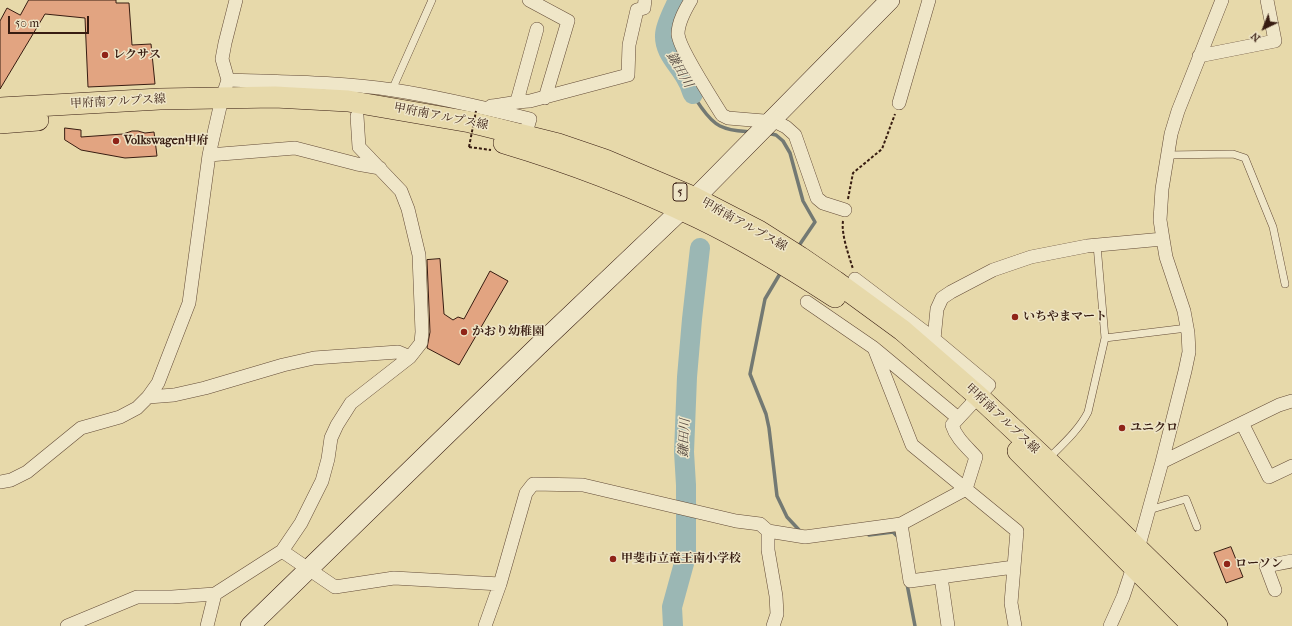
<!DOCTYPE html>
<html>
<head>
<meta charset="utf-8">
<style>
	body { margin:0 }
	#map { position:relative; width:1292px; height:626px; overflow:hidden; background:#e7d9aa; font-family:"IM FELL French Canon",serif }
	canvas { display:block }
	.north { position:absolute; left:1244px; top:8px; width:40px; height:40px; -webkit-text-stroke:3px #efe6c8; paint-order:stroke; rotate:223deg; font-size:11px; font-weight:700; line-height:16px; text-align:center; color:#371c11 }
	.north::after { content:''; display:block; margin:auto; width:14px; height:18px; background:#371c11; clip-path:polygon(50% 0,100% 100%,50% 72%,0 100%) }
	.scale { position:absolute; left:8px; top:16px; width:81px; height:18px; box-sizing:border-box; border:2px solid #371c11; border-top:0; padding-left:5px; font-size:12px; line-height:14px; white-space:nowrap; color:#371c11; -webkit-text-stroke:3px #efe6c8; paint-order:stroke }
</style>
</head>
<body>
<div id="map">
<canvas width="1292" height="626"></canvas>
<div class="north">N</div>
<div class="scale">50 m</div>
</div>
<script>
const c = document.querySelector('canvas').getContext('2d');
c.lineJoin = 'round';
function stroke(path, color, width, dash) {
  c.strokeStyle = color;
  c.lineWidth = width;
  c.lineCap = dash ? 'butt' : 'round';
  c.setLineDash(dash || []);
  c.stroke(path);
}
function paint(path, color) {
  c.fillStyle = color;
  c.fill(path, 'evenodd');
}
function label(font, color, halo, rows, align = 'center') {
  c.font = font + ' "IM FELL French Canon","Noto Serif JP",serif';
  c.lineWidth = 3;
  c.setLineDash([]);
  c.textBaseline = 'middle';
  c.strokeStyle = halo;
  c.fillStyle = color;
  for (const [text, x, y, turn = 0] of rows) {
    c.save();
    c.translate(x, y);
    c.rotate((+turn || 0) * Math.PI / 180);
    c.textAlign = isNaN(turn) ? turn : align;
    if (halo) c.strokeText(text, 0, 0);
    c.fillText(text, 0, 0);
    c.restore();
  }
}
const stream = new Path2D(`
	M679,69c8,16 25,49 41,57 10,5 20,5 31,6
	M767,133l9,2 7,6 7,12 13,48 12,21 -17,25
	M781,272l-16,27 -15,75 16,40 3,14 8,68 10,21 14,15
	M869,535l24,-3 5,5
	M907,584l8,42`);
const river = new Path2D(`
	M678,0c-4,9 -13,25 -13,35 -1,19 16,31 23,47 2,3 3,8 5,12
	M673,626l-1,-19 14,-51v-71l-2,-33 3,-75 5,-58 8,-71`);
const building = new Path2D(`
	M29,0h87v3h13l3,42 19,-1 4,40 -67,3 -3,-69 -40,-4 -45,75v-68l7,-13 13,7z
	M65,128l16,2v7l42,-3 9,-3h6l7,2 9,-1 3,24 -32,2 -44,-8 -16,-10z
	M440,259l4,55 9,6 5,-3 6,2 26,-48 18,10 -49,84 -32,-17 3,-16 -3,-72z
	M1231,547l12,30 -17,6 -12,-30z`);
const path = new Path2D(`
	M469,147l22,3
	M848,199l5,-26 29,-24 13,-35
	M843,221c-2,13 6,35 10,48`);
const lane = new Path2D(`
	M392,90l40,-90
	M1167,155l66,-1 12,4 28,69 12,57
	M1105,338l82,-10
	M1048,459c14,-14 31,-29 40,-47l17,-74 -8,-93
	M1149,510l37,-11 11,28`);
const street = new Path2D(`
	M529,0l39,21 -23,77
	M691,0c-6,10 -13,22 -13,34 1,15 35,66 44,81l6,3 48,4 10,5 9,8 22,63 6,5 22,7
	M1199,56l76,-15 -8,-41
	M228,80c55,2 110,2 165,10 46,7 92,18 137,29l-7,24
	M517,101l20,-72
	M899,103l30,-103
	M491,106c13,-1 26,-5 39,-5l98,-26 1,-30 8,-35 7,-2 1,-8
	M209,155l86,-7 62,16 23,4
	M855,279l79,60
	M807,302l67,46 38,97 105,86 -6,72 4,23
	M875,349l83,69
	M148,397l26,-2 31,-7 78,-23 31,-7 84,-6 12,5
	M1242,423l27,54 23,-11
	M1162,462l117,-57 13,-4
	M0,482l11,-2 16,-8 54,-44 39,-11 17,-9 11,-11 10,-14 31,-80 20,-148 13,-57 6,-18 -6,-21 3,-16 11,-43
	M901,524l9,57 104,-14
	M768,531v19l8,46 1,18 -4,12
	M282,551l53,36 59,-9 106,6
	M941,577l7,49
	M1275,590l-9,-24 26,-5
	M67,626l70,-29h35l43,-3 67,-43 19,-28 21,-42 6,-22 3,-21 6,-13 14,-22 59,-46 11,-14 1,-11 -3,-77 -11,-46 -7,-18 -42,-44 -2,-31
	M207,626l8,-32
	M485,626l15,-42 26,-91 7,-9 50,1 153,36 24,3 8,7 37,6 96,-13 65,-35 10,-32c-9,-10 -20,-19 -24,-32l37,-40 -55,-46 3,-30 5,-11 9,-6 42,-22 38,-13 56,-11 76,-7
	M1110,626l13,-29 10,-30 29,-105 23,-91 4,-19 -1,-19 -4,-22 -18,-54 -3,-18 -3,-19 2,-31 9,-55 7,-23 44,-111`);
const secondary = new Path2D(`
	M250,626l288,-280 143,-136 14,-12 195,-198`);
const primary = new Path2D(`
	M0,108l160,-9 115,-2 73,4 122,21 88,22 47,16 90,38 64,33 41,26 35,24 67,49 76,66 79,74 160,156
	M0,123l38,-3
	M504,143c67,20 132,45 195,75 46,22 93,51 136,79
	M1018,451l175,175`);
const pathBridge = new Path2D(`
	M469,147l7,-36`);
const markers = [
	[105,55,4,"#8f2418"],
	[116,141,4,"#8f2418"],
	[1015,317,4,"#8f2418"],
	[464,332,4,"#8f2418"],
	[1122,428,4,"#8f2418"],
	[613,559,4,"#8f2418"],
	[1227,564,4,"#8f2418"]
];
const shields = [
	[680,192,14]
];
const shieldNames = [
	["5",680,192]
];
const poiNames = [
	["レクサス",113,55],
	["Volkswagen甲府",124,141],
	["いちやまマート",1023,317],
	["かおり幼稚園",472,332],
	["ユニクロ",1130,428],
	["甲斐市立竜王南小学校",621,559],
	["ローソン",1235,564]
];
const streetNames = [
	["甲府南アルプス線",118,102,-3],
	["甲府南アルプス線",441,117,11],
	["甲府南アルプス線",744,225,29],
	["甲府南アルプス線",1002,419,43]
];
const waterNames = [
	["鎌田川",679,70,60],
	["鎌田川",685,438,-87]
];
stroke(stream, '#737973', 3.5);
stroke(river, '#9bb7b4', 20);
paint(building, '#e2a481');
stroke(building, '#371c11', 1);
stroke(lane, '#634b37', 8);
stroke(street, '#634b37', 14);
stroke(secondary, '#371c11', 20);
stroke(primary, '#371c11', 22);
stroke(path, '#371c11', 2, [3, 2]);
stroke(lane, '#efe6c8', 7);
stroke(street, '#efe6c8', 13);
stroke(secondary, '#efe6c8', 19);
stroke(primary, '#e7d9aa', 21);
stroke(pathBridge, '#371c11', 2, [3, 2]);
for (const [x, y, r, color] of markers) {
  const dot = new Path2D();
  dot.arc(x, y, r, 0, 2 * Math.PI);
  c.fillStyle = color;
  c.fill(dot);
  stroke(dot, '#efe6c8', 1.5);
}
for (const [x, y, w] of shields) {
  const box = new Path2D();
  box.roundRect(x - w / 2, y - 9, w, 18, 3);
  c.fillStyle = '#efe6c8';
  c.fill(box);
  stroke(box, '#371c11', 1);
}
label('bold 11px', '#371c11', null, shieldNames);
label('bold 12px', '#371c11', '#efe6c8', poiNames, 'left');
label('12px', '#371c11', '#efe6c8', streetNames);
label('italic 13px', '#554a42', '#efe6c8', waterNames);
</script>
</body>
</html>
